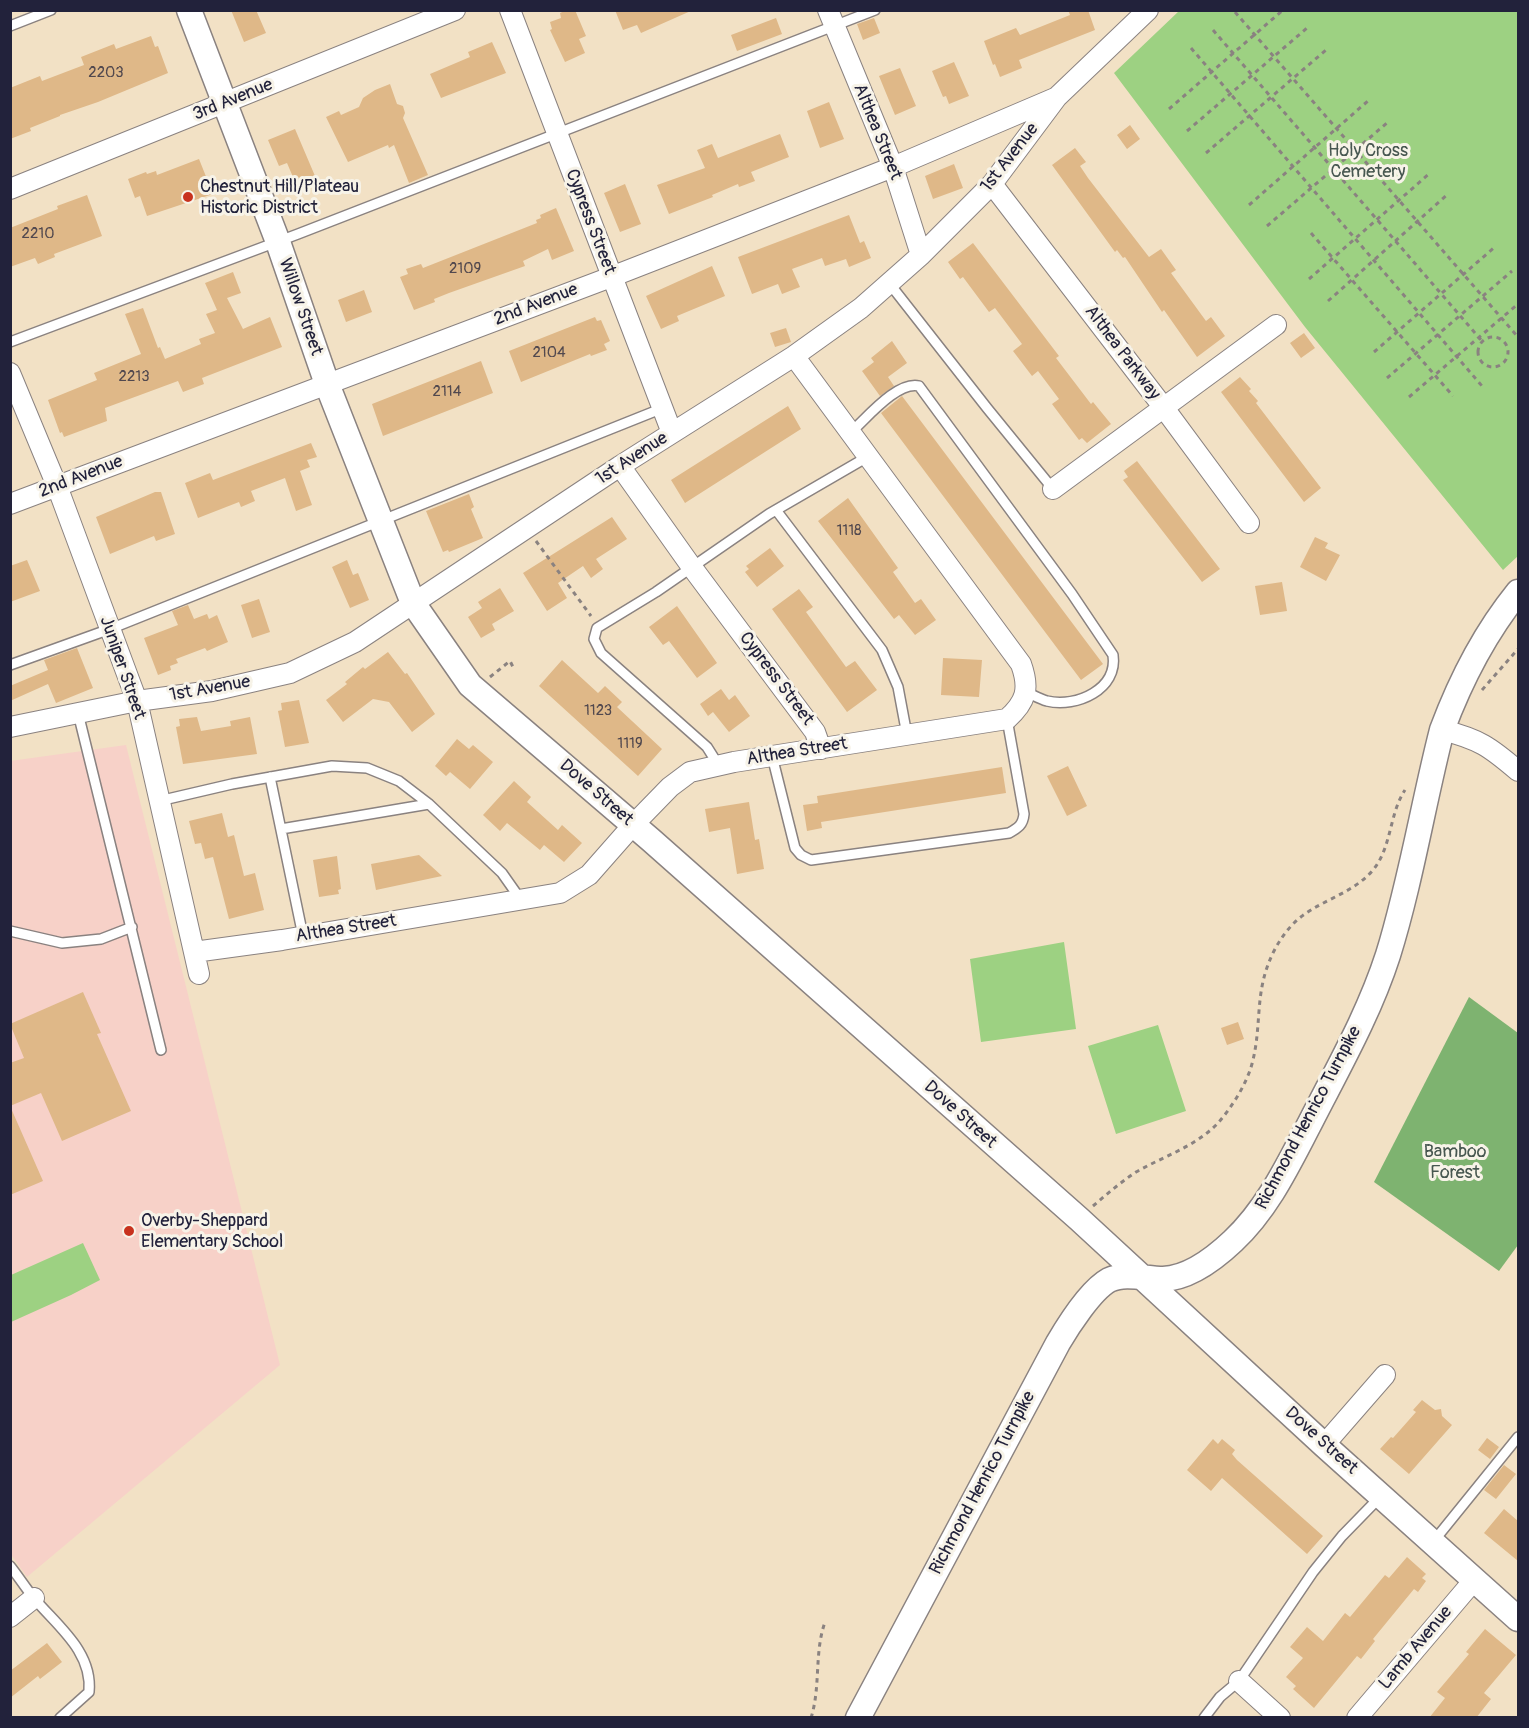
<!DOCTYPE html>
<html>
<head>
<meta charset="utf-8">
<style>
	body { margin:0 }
	#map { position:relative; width:1529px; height:1728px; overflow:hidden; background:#f2e1c5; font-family:Pangolin,sans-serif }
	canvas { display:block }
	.frame { position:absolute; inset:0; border:12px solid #22223b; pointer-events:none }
</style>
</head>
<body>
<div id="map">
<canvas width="1529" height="1728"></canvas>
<div class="frame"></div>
</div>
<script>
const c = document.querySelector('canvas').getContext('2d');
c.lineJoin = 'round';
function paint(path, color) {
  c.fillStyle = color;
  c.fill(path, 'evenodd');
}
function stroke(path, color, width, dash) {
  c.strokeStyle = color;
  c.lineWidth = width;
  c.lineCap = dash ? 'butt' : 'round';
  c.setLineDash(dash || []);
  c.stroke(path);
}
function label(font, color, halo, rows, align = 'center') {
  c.font = font + ' Pangolin,sans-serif';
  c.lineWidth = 6;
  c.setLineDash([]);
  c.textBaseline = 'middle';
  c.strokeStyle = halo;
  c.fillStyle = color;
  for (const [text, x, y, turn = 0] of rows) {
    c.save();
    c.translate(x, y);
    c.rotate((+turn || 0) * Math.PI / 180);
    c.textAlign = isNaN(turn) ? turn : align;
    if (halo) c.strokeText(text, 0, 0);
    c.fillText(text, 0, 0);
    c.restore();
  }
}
const built = new Path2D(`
	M126,745l154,620 -253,212 -17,-24v-792z`);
const green = new Path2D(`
	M1179,11h339v545l-15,14 -198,-243 -191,-254z
	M1064,942l12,87 -95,13 -11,-83z
	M1158,1025l28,86 -70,23 -28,-88z
	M83,1243l17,37 -29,15 -60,27v-47z`);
const forest = new Path2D(`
	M1469,997l49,36v212l-19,26 -125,-89z`);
const building = new Path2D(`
	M231,10h25l10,23 -22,9z
	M567,10h8l11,26 -7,3 6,14 -20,9 -15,-32 2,-1 -2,-7 11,-4 -1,-5z
	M615,10h78l-52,23 -4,-8 -14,5z
	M1068,10h20l7,20 -76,30 3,8 -22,9 -5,-13 -2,1 -9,-24 32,-13 4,7 50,-20z
	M776,18l6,16 -45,17 -6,-16z
	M874,18l6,15 -17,7 -6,-16z
	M151,36l4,11 3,-1 10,27 -70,29 -38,13v1l-30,12 1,3 -21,8v-51l30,-12 2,5 42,-16 -3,-8 33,-13 2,5z
	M492,42l14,31 -65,25 -11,-24 40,-17 -2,-5z
	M954,62l15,34 -20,8 -3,-8 -3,1 -11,-26z
	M900,68l16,38 -21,9 -16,-39z
	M390,84l7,20 6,2 2,7 -2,5 25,57 -19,8 -15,-38 -5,3 -1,-3 -40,17 -22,-45 13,-6 2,4 18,-8 4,-9 12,-8z
	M829,102l15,37 -24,9 -13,-37z
	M1130,125l10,14 -13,10 -10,-14z
	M295,129l20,47 -19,8 -9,-21 -8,3 -11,-26z
	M780,134l9,23 -38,15 4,9 -16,6 -1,-3 -26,11 1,2 -44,17 -12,-29 48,-17 -8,-18 15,-6 6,14z
	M1075,148l11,14 -6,4 8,12 61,79 12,-8 15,21 -5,3 35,48 5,-4 14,19 -28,21 -33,-47 -2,2 -37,-55 -2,1 -6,-8 -2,2 -63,-87z
	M199,159l14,35 -66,22 -7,-20 -5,2 -7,-19 18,-7 1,2 9,-3 1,4z
	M954,164l9,24 -30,11 -8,-23z
	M625,184l16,40 -21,8 -16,-39z
	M87,195l15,41 -48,18 1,3 -17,7 -3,-6 -25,9v-39l48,-19 -1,-3z
	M556,208l18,43 -22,9 -4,-11 -25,12 2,5 -76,27 -15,6 1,3 -21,8 -14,-33 8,-3 -2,-5 15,-5 2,4 114,-45 -1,-3 5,-2 -1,-3z
	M849,215l11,28 4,-2 7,17 -22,9 -3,-8 -21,7 -3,-8 -30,11 8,18 -18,7 -4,-10 -26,10 -14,-37z
	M973,243l86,113 -3,2 35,46 2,-2 18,22 -24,19 -5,-5 -3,2 -27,-36 7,-5 -21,-28 -6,5 -19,-25 9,-7 -27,-36 -6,4 -26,-35 -3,2 -12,-17z
	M712,266l13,30 -48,20 2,5 -18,8 -15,-33z
	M233,272l8,21 -14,5 16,31 27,-12 12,30 -80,31 2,6 -21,8 -5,-11 -73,27 2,13 -43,16 -2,-5 -2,1 -12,-33 49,-20 -3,-7 47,-19 -16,-40 18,-6 15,40 2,-1 5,12 36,-15 -2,-5 16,-6 -9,-19 11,-4 -12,-27z
	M364,290l8,22 -26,10 -8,-22z
	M595,317l2,4 4,-1 9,21 -6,3 3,6 -16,6 -1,-2 -69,28 -12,-31z
	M786,328l5,14 -16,5 -5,-14z
	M1304,333l11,15 -14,10 -11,-15z
	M892,341l15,22 -19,14 6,9 -14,10 -18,-25 12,-9 -3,-4z
	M481,361l12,32 -110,43 -11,-32z
	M1240,377l11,12 -2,2 9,10 -2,2 65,85 -17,14 -83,-110z
	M902,396l201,268 -22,16 -200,-267z
	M788,406l13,23 -116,74 -14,-23z
	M311,443l6,14 -10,3 3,7 -10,4 12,34 -16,6 -11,-33 -34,13 4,10 -14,6 -2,-5 -41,16 -13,-35 25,-10 3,7z
	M1137,461l83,108 -18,13 -79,-102 5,-3 -4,-6z
	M155,492h6l14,42 -19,7 -2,-5 -44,18 -14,-37z
	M469,494l5,13 -3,2 12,29 -34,14 -1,-2 -5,2 -17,-41z
	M848,498l50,70 -5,4 22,31 6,-4 15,21 -21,15 -16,-20 -5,4 -76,-98z
	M612,517l15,22 -31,20 7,10 -12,9 -8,-12 -25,17 9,15 -20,13 -24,-38z
	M1315,537l13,6 -3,5 15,7 -14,26 -26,-14z
	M770,548l14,18 -27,21 -12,-15 4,-3 -3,-3z
	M27,560l13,31 -30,11v-36z
	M347,560l6,15 5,-2 11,27 -19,8 -18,-41z
	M1282,582l5,29 -27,4 -5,-29z
	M500,588l14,23 -22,13 3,6 -14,8 -13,-21 14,-9 -4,-6z
	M799,589l14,18 -7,5 40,55 9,-6 22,29 -30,22 -75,-103z
	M259,599l11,33 -18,6 -11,-33z
	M188,605l6,14 13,-5 2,5 8,-4 11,27 -21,9 -2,-3 -29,11 2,4 -8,3 1,4 -13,5 -14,-37 34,-13 -6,-14z
	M677,606l40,57 -20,15 -28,-37 -6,4 -14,-18z
	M77,648l16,40 -37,15 -8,-19 -38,17v-15l38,-16 -4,-10z
	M388,652l17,22 2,-1 28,41 -23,18 -23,-30 -16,-3 -30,23 -17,-22 21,-16 -2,-2 18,-15 2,2z
	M943,658l39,2 -3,37 -38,-2z
	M562,660l36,33 7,-7 17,16 -5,5 45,42 -24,27 -99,-90z
	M721,689l8,11 6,-5 15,21 -21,16 -16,-20 -5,4 -8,-12z
	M299,700l10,43 -24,4 -7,-36 4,-1 -1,-7z
	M197,717l4,14 30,-5 -1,-5 20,-4 7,37 -74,10 -7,-37 4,-1 -1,-7z
	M457,739l12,10 4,-4 20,17 -23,27 -20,-17 -4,4 -11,-10z
	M1068,766l19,40 -20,10 -20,-40z
	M1002,767l4,26 -185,29 1,6 -15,3 -4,-26 15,-2 -1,-7z
	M514,781l17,16 -4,5 31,28 4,-5 20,18 -18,19 -20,-17 -4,5 -33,-27 -7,8 -17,-16z
	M749,802l6,38 4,-1 5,30 -27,5 -7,-46 -21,4 -4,-23z
	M222,813l6,24 6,-2 10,41 11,-3 9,37 -35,9 -16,-62 -8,2 -4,-16 -6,1 -6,-23z
	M419,855l23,21 -66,14 -5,-26z
	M337,856l4,33 -3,1 1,4 -20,3 -6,-37z
	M83,992l18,41 -4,1 34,77 -69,30 -21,-48 -31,13v-43l14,-5 -14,-34z
	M1238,1022l6,17 -17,6 -6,-17z
	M10,1106l33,75 -33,14z
	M1422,1400l13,10 6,-1 1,7 10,9 -43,49 -29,-25 11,-12 2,1 23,-26 -3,-2z
	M1487,1438l12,9 -9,12 -12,-9z
	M1213,1439l5,5 4,-5 13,11 -3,4 5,6 86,76 -16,18 -85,-76 -11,13 -24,-21z
	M1504,1465l12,9 -20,25 -12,-9z
	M1504,1509l14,12v40l-34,-28z
	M1407,1557l19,17 -4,4 4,3 -8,11 -4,-3 -41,50 2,2 -14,18 -4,-3 -43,52 -21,-19 3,-3 -10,-9 17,-19 -13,-11 17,-20 16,14 22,-28 5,4 35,-42 4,3z
	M1485,1629l31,26 -32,38 7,6 -15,19h-47l16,-20 -8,-6 32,-38 -3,-2z
	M47,1643l15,19 -22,17 -2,-3 -28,22v-27z`);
const path = new Path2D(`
	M1235,12l283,325
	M1213,30l269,311
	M1191,48l291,338
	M1169,109l114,-99
	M1187,131l120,-103
	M1206,153l120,-103
	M1249,205l120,-105
	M1267,226l121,-104
	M1311,233l142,163
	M1309,279l121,-106
	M1328,301l120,-107
	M1478 352a15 15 0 1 1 30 0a15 15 0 1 1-30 0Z
	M1374,352l122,-106
	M1387,378l125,-107
	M1409,397l109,-93
	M536,541l55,75
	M490,677l20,-16 3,6
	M1482,690l36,-41
	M1093,1206c14,-12 28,-24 43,-34 28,-16 59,-25 82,-49 14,-16 28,-38 34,-59 11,-42 1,-73 23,-115 5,-9 11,-18 19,-26 22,-22 58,-28 79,-53 19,-23 16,-56 32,-80
	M811,1718c10,-32 3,-65 14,-96`);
const service = new Path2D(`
	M10,26l41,-16
	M889,283l98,125 66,81
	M10,342l288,-108 577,-224
	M851,432c16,-14 46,-51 68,-46l153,208 41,61c5,34 -36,53 -66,46 -7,-2 -14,-6 -21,-9
	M776,510l106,140 16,37 9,48
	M10,665l100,-36 553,-221
	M78,713l83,337
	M772,756l23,92 6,7 10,5 198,-27c9,-5 14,-8 15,-19l-17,-95
	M719,766l-12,-19 -106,-94 -7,-14 3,-11 59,-36 113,-78 100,-58
	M270,777l33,159
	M159,801l73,-17 100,-18 35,2 32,13 30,23 73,69 19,27
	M281,829l148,-25
	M10,931l52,12 39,-4 31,-12
	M1433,1542l85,-105
	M10,1566c8,10 15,21 23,31 23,28 60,54 56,95l-29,26
	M1204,1718l16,-21 19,-16 74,-109 29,-36 38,-39`);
const minor = new Path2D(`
	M510,10l162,423
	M828,10l65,157 28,88
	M992,184l172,224 85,115
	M10,189l445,-179
	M10,373l47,113 80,215 62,273
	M620,466l71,100 124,166 6,17
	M1053,489l223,-164
	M10,504l601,-227 282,-110 162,-69
	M10,727l127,-26 75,-10 78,-18 65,-31 265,-176 174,-110 67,-48 60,-53 71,-71 65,-87 91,-87
	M1442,730c37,9 48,17 76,41
	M194,952l88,-12 278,-47 29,-18 44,-50 37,-38 20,-15 44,-10 273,-43c19,-17 23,-30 14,-55l-227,-308
	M1324,1445l61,-70
	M10,1617l24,-19
	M1239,1681l41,37
	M1357,1718l118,-139`);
const tertiary = new Path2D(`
	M189,10l89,232 49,142 86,219 57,82 181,155 428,379 245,226 194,174
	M858,1718l200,-375c10,-17 33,-53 51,-63 16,-8 37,-1 54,-1 27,-1 52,-21 70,-38 35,-33 55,-76 77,-118 28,-55 59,-109 78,-168 23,-74 35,-151 54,-225 19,-51 42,-96 76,-138`);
const markers = [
	[188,197,6,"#c8321e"],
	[129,1231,6,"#c8321e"]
];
const numberNames = [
	["2203",106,73],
	["2210",38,234],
	["2109",465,269],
	["2104",549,353],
	["2213",134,377],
	["2114",447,392],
	["1118",849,531],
	["1123",598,711],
	["1119",630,744]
];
const streetNames = [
	["3rd Avenue",233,100,-22],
	["Althea Street",877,132,68],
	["1st Avenue",1010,158,-52],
	["Cypress Street",590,222,69],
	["2nd Avenue",536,305,-21],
	["Willow Street",300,307,71],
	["Althea Parkway",1122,353,53],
	["1st Avenue",632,459,-33],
	["2nd Avenue",81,477,-21],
	["Juniper Street",122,668,71],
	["Cypress Street",776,679,53],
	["1st Avenue",210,689,-10],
	["Althea Street",797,752,-9],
	["Dove Street",596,793,41],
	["Althea Street",346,929,-9],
	["Dove Street",960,1115,42],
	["Richmond Henrico Turnpike",1309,1118,-62],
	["Dove Street",1321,1441,42],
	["Richmond Henrico Turnpike",983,1483,-62],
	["Lamb Avenue",1416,1648,-50]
];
const parkNames = [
	["Holy Cross",1368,151],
	["Cemetery",1368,172],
	["Bamboo",1455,1152],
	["Forest",1455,1173]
];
const poiNames = [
	["Chestnut Hill/Plateau",200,187],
	["Historic District",200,208],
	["Overby-Sheppard",141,1221],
	["Elementary School",141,1242]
];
paint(built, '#f7d1c8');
paint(green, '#9dd182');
paint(forest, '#7eb370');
paint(building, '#dfb888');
stroke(service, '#8a8280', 12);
stroke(minor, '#8a8280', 22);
stroke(tertiary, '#8a8280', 27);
stroke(path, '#8a8280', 3, [4.5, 4.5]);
stroke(service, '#fff', 9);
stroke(minor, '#fff', 20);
stroke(tertiary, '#fff', 24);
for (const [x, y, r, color] of markers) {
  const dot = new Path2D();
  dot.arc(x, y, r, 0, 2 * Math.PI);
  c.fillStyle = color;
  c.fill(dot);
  stroke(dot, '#f7f3e8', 2);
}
label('15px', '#51484e', null, numberNames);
label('18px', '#22223b', '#f7f3e8', streetNames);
label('18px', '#475750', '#f7f3e8', parkNames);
label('18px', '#22223b', '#f7f3e8', poiNames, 'left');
</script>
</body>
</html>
